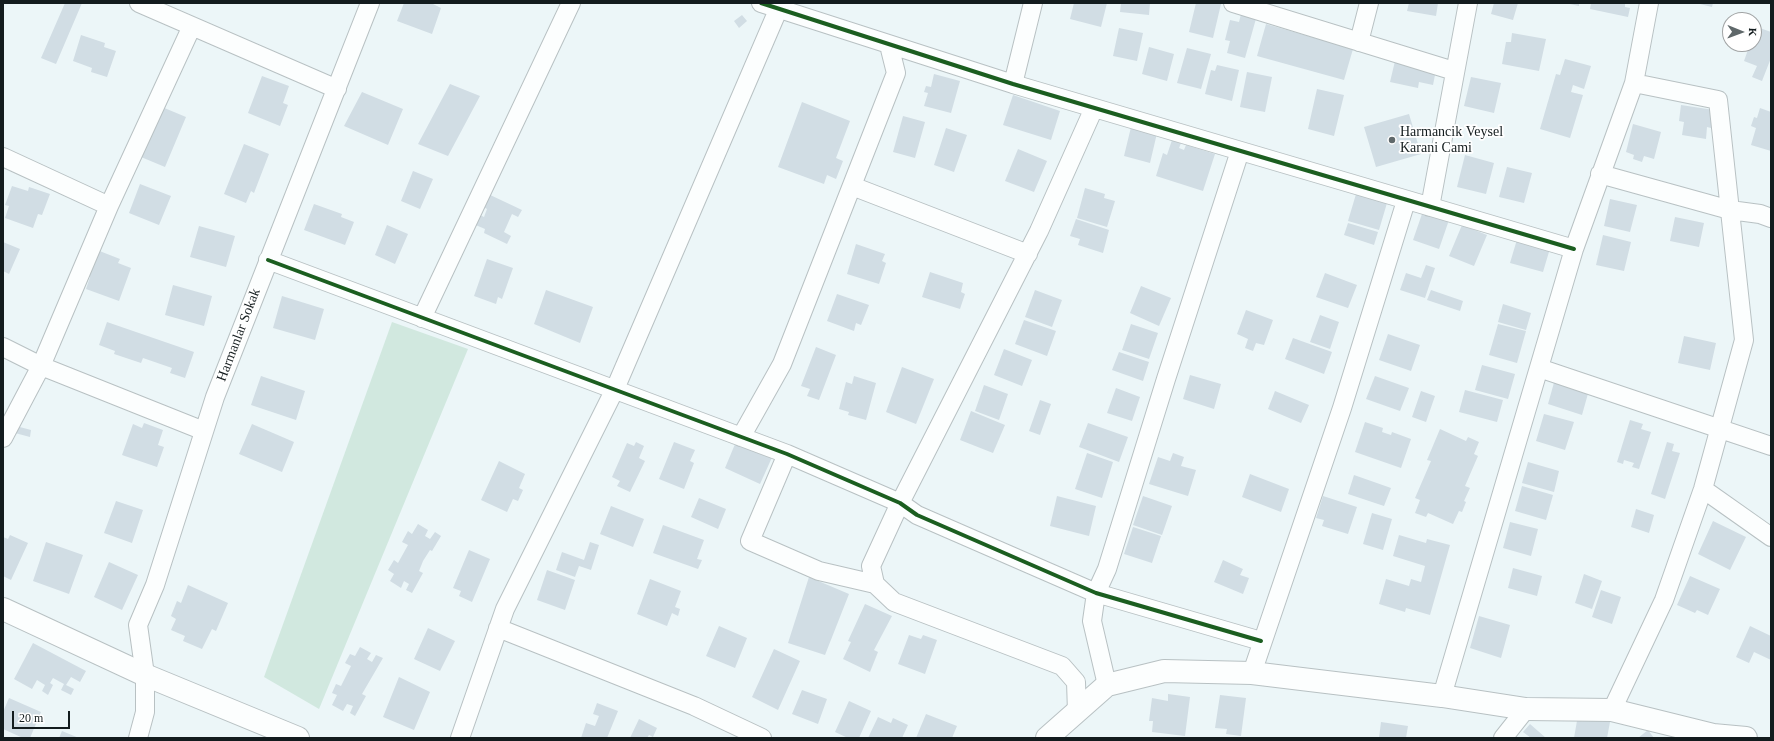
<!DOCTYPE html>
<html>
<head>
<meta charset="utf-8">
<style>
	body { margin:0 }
	#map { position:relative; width:1774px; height:741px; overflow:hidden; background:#ecf6f8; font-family:Georgia,serif }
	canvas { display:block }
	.frame { position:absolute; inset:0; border:4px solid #131c1e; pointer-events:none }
	.north { position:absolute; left:1722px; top:12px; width:40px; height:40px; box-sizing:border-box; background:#fff; border:1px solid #a1a4a5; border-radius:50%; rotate:91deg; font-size:11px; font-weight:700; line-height:16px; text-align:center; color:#131c1e }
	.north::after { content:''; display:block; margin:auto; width:14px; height:18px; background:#5f686a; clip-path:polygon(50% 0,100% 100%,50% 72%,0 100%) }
	.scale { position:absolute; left:12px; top:711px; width:58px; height:18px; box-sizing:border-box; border:2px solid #131c1e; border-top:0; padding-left:5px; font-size:12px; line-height:14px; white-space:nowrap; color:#131c1e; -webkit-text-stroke:3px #fff; paint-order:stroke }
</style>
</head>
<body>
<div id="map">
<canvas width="1774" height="741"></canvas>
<div class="frame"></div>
<div class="north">K</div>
<div class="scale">20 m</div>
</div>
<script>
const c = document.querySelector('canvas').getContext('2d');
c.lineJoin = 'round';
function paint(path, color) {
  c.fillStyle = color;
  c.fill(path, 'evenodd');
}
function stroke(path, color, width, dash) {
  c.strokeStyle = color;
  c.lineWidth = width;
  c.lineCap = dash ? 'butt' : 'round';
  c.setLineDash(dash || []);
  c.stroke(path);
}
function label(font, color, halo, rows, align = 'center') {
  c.font = font + ' Georgia,serif';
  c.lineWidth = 3.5;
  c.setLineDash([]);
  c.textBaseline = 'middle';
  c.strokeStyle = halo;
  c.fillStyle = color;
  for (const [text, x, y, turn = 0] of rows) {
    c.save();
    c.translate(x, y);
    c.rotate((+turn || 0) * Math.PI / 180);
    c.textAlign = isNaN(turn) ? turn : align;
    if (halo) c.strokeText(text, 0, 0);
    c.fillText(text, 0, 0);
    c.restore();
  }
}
const green = new Path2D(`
	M392,322l76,27 -149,360 -55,-32z`);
const building = new Path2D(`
	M65,3h17l-26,61 -15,-6z
	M404,3h27l10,5 -9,26 -35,-13z
	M1074,3h33l-6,24 -31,-8z
	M1121,3h29l-1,12 -29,-3z
	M1196,3l25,1 -8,34 -24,-6z
	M1409,3h29l-2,13 -29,-5z
	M1494,3h24l-5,17 -22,-6z
	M1565,3h14v3z
	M1591,3h34v4l5,1 -2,9 -38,-8z
	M1696,3h17l-1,4z
	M1242,10l15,5 -12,43 -18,-5 3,-12 -5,-1 5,-20 9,2z
	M742,15l5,6 -8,7 -5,-7z
	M1266,24l87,25 -9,31 -87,-24z
	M1757,27l14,5v26l-9,23 -10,-4 5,-11 -13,-5 6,-17h4v-9z
	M1119,28l24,5 -6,28 -24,-5z
	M1512,33l34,6 -7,32 -37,-7 4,-22h5z
	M81,35l24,8 -1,4 12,4 -9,26 -16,-5 1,-4 -19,-7z
	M1149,47l25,7 -7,27 -25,-7z
	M1187,48l24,6 -10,35 -24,-6z
	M1565,59l26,7 -7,23 -11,-4 -2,7 12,3 -13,43 -30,-9 16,-55 4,1z
	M1395,61l41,9 -3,15 -14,-3 -1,6 -28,-6z
	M1217,65l22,5 -7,31 -27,-7 6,-24 4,1z
	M1247,72l25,5 -7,35 -25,-5z
	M934,74l26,7 -9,32 -27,-7 4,-13 -4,-1 2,-6 5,1z
	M262,76l27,10 -6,17 5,2 -8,21 -32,-13z
	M1471,77l30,6 -7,30 -30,-7z
	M450,84l30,12 -32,60 -30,-12z
	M1317,89l27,6 -10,41 -26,-7z
	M362,92l41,17 -15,36 -44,-19z
	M1013,95l47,16 -9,29 -48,-15z
	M802,102l48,19 -14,37 7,3 -7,18 -9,-4 -3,9 -46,-17z
	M1681,105l33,5 -3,18 -4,-1 -1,12 -24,-4 2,-13 -5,-1z
	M162,107l24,10 -21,50 -24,-10z
	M1760,108l11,4v39l-20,-6 5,-17 -5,-2 3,-9 3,1z
	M1409,114l12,40 -45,13 -12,-40z
	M903,116l22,6 -10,36 -22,-6z
	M1132,123l26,6 -8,34 -26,-7z
	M1633,124l28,8 -7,27 -10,-3 -2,6 -9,-3 1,-4 -8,-3z
	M946,128l21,7 -13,37 -20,-7z
	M1172,140l9,3 -2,5 5,2 2,-5 29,9 -12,37 -47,-15 7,-23 4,2z
	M244,144l25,10 -15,39 -3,-2 -5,12 -22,-9z
	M1018,149l29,12 -13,31 -29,-11z
	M1465,155l29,8 -8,31 -29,-7z
	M1507,167l25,6 -8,30 -25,-6z
	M413,171l20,8 -13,30 -19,-8z
	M140,184l31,12 -12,29 -30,-12z
	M12,186l16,5 1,-4 21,7 -8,21 -4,-1 -5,14 -28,-10 4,-12 -4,-1z
	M1085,188l20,6 -1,4 11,3 -8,26 -30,-9z
	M486,193l36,17 -4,7 -6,-3 -8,18 7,4 -4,8 -23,-11 1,-4 -14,-6 5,-10 8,4 3,-8 -7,-4z
	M1356,194l31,9 -8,27 -31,-9z
	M1610,199l27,6 -7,27 -26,-6z
	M314,204l28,10 -1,3 13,5 -9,23 -41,-15z
	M1423,211l26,9 -10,29 -26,-9z
	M1675,217l29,6 -5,24 -29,-6z
	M1076,219l33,11 -6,23 -25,-8 2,-6 -10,-3z
	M1348,223l30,9 -4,13 -30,-10z
	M387,225l21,9 -13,30 -20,-9z
	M1462,225l25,10 -13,31 -25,-10z
	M199,226l36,10 -9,31 -36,-10z
	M1603,235l28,7 -7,29 -28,-6z
	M1518,236l33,9 -8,27 -33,-9z
	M3,242l17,7 -11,25 -6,-3z
	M856,244l29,10 -3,7 4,2 -7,21 -32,-10z
	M97,250l23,9 -2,4 13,5 -12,33 -33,-12 4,-12 -2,-1z
	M487,259l26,9 -11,31 -4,-2 -2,7 -22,-8z
	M1426,265l9,3 -10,30 -25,-8 6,-17 15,5z
	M930,272l33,11 -2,9 4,2 -5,15 -38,-12z
	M1325,273l32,12 -9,23 -32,-11z
	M173,285l39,11 -8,30 -39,-11z
	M1141,286l30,12 -12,28 -29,-13z
	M546,290l47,17 -13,36 -46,-19z
	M1035,290l27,10 -10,27 -27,-10z
	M1431,290l32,11 -3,10 -33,-11z
	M837,294l32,11 -8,20 -5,-2 -2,8 -27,-10z
	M282,296l42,13 -9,31 -42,-12z
	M1503,304l28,9 -5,17 -28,-8z
	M1246,310l27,10 -9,25 -8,-2 -3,8 -8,-3 3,-9 -11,-5z
	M1320,315l19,7 -9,27 -20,-7z
	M1024,320l32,11 -9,25 -32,-12z
	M107,322l87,30 -9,26 -15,-5 2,-5 -29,-10 -2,5 -27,-9 1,-3 -16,-6z
	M1131,324l27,9 -9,26 -27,-9z
	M1498,324l28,7 -9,32 -28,-8z
	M1388,334l32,11 -9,26 -32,-11z
	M1684,336l32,7 -6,27 -32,-7z
	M1293,338l39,14 -8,22 -39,-15z
	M816,347l20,8 -17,45 -12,-4 3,-7 -9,-3z
	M1004,349l28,11 -10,26 -28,-11z
	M1119,352l30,10 -6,19 -31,-11z
	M1482,365l33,9 -7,25 -33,-9z
	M902,367l32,12 -18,45 -30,-12z
	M1190,375l31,9 -7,25 -31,-10z
	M261,376l44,15 -9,29 -45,-15z
	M854,376l22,7 -10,37 -18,-5 1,-3 -10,-3 7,-27 6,2z
	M1375,376l34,12 -9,23 -34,-12z
	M1555,379l34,11 -7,25 -34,-11z
	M984,385l24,9 -9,26 -24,-9z
	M1116,388l24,9 -8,24 -25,-8z
	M1465,390l38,10 -6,22 -38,-10z
	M1275,391l34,14 -8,18 -33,-14z
	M1421,391l14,5 -9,26 -14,-5z
	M1040,400l11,4 -11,31 -11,-4z
	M971,411l34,14 -12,28 -33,-13z
	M1544,414l30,8 -9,28 -29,-9z
	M1630,420l13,4 -2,5 10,3 -12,37 -7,-2 2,-4 -10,-3 -1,4 -6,-2z
	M1365,422l18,6 -1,4 9,3 1,-3 19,7 -10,29 -46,-16z
	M144,423l19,7 -5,15 6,2 -7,20 -35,-12 11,-31 9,4z
	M1088,423l40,14 -9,25 -40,-15z
	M252,424l42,18 -12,30 -43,-18z
	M16,426l15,4 -1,7 -15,-4z
	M1440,429l26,12 2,-4 11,5 -5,12 4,2 -13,30 5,2 -6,13 2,1 -4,10 -3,-1 -6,13 -25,-11 -2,4 -11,-4 5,-13 -5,-2 16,-37 -4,-1z
	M738,437l36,16 -14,31 -35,-16z
	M636,442l8,4 -5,12 6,3 -15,31 -13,-6 3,-5 -8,-4 15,-34 7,3z
	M674,442l21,8 -5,11 4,2 -10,26 -25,-10z
	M1667,442l7,2 -2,7 8,2 -15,46 -14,-5z
	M1087,453l26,9 -11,36 -27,-9z
	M1173,453l11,4 -3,9 15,4 -8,26 -39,-12 9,-27 12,4z
	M499,461l26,13 -6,14 4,2 -5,11 -5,-2 -6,13 -26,-12z
	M1528,462l31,9 -5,21 -32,-9z
	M1250,474l39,15 -8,23 -39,-15z
	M1354,475l37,13 -7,18 -36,-12z
	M1522,486l31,9 -7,25 -31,-9z
	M1057,496l39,10 -7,30 -39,-10z
	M1143,496l29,10 -10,29 -29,-10z
	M1323,496l34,11 -9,27 -26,-8 2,-6 -8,-2z
	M699,498l27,11 -8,20 -27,-12z
	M116,501l27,9 -11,33 -28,-10z
	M611,506l33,13 -11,28 -33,-13z
	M1636,509l18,6 -5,18 -18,-6z
	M1372,513l20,6 -9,31 -20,-6z
	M1713,521l33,16 -16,33 -32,-16z
	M1510,522l28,7 -7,27 -28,-8z
	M418,524l10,6 -3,6 5,3 5,-7 6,4 -9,15 -2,-1 -7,11 -4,10 4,2 -11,20 -6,-3 3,-6 -5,-3 -3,7 -11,-7 4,-7 -6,-4 6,-10 4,3 10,-18 -6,-3 6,-11 4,3z
	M663,525l41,15 -7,19 5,1 -4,9 -45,-16z
	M1133,527l28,9 -9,27 -28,-9z
	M10,535l18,8 -17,37 -8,-4v-39l5,2z
	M1399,535l27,8 1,-4 23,6 -20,70 -24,-7 -1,4 -26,-8 7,-25 23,7 2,-7 10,3 4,-16 -32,-10z
	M46,542l37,13 -14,39 -36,-13z
	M590,542l9,3 -8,25 -12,-4 -4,11 -19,-7 6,-18 22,8z
	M469,550l21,9 -18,43 -13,-6 2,-5 -8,-3z
	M1223,560l20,9 -3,6 9,3 -6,16 -29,-12z
	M109,562l29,13 -16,35 -28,-13z
	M1513,568l29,8 -5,20 -29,-8z
	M547,570l28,10 -10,30 -28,-10z
	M1584,574l18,7 -10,28 -17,-6z
	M1690,576l30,13 -12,26 -11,-5 -2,3 -18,-8z
	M809,577l40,17 -24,61 -37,-12z
	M650,579l31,12 -6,16 5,2 -2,7 -6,-3 -5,13 -30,-12z
	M188,585l40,18 -12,28 -4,-2 -10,20 -19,-8 2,-5 -14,-6 5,-11 -5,-3 6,-15 4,2z
	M1601,590l20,7 -9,27 -20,-7z
	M865,604l27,12 -18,34 4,2 -8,20 -27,-13 8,-17 -3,-1z
	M1479,616l31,9 -9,33 -31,-10z
	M719,626l28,12 -12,30 -29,-12z
	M1750,626l21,10v24l-17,-8 -5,11 -13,-6z
	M428,628l27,13 -15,30 -26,-12z
	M909,635l12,4 2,-4 14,5 -12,34 -27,-10z
	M33,643l53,28 -6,11 -9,-5 -5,8 8,4 -3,6 -10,-5 3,-6 -11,-6 -3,5 3,2 -5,10 -6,-4 3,-6 -8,-5 -5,9 -18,-10z
	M360,647l11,6 -4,6 5,3 4,-7 7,3 -21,36 4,2 -11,20 -5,-3 3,-7 -6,-2 -4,7 -11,-6 5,-10 -5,-2 4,-9 5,2 10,-20 -6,-3 5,-9 5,2z
	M774,649l26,12 -22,49 -26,-13z
	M399,677l31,15 -16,38 -31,-13z
	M802,690l25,9 -9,25 -26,-10z
	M1168,694l22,3 -5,39 -33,-4 1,-11h-4l3,-23 16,3z
	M1220,695l26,3 -5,38 -15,-2 1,-5 -12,-1z
	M9,698l32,14 -11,26h-7l-20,-9v-17z
	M849,701l22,10 -12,27h-11l-13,-6z
	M597,703l21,8 -11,27h-26l5,-15 9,3 4,-10 -6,-2z
	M926,714l31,12 -5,12h-36z
	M1578,715l32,7 -3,16h-33z
	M878,717l13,6 2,-5 15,7 -6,13h-34z
	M639,719l18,9 -4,9 -4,-2 -2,3h-17z
	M1381,722l27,4 -2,12h-27z
	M1530,724l16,14h-15l-8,-6z
	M1648,730l6,8h-16z
	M62,731l17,7h-20z`);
const minor = new Path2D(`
	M139,3l198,86
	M761,3l252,81 561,165
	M1233,3l221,68
	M1359,42l10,-39
	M1013,84l20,-81
	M3,157l106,49
	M1600,174l130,36 30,4 11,4
	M852,186l176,68
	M1430,207l38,-204
	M268,260l519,194 113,49 17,12 179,78 165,48
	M422,318l149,-315
	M3,347l38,19 163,65
	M1539,368l232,78
	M741,437l41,-73 114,-291 -7,-28
	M3,438l38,-72 68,-160 83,-180
	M787,454l-37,87 69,30 56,13
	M1703,489l68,48
	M498,628l196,78 68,32
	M1252,673l90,-265 64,-207
	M1107,685l-15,-64 4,-28 11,-24 59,-190 74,-228
	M1442,696l132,-447 60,-166 15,-80
	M1612,710l52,-110 39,-111 41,-149 -26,-240 -84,-17
	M1077,712l-1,-30 -14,-16 -168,-64 -19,-18 -4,-18 29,-63 139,-272 55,-123
	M138,738l7,-26v-37l-7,-50 17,-40 60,-188 155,-394
	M460,738l45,-129 110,-220 166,-386
	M1503,738l23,-29`);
const tertiary = new Path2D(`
	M3,609l142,66 153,63
	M1047,738l60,-53 57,-14 88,2 190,23 84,13 86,1 101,25 33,3`);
const cycleway = new Path2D(`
	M761,3l252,81 561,165
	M268,260l519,194 113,49 17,12 179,78 165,48`);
const markers = [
	[1392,140,4,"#5f686a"]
];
const poiNames = [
	["Harmancik Veysel",1400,132],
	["Karani Cami",1400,148]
];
const streetNames = [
	["Harmanlar Sokak",239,335,-69]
];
paint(green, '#d1e8df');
paint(building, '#d1dde4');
stroke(minor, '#b8c1c3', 20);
stroke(tertiary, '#b8c1c3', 24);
stroke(minor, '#fcfefe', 18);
stroke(tertiary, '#fcfefe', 22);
stroke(cycleway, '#1b5e20', 4);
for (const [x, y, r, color] of markers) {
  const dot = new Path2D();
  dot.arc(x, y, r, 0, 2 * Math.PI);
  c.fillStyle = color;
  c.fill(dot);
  stroke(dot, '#fff', 1.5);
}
label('14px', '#131c1e', '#fff', poiNames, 'left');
label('14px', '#131c1e', '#fff', streetNames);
</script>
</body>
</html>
